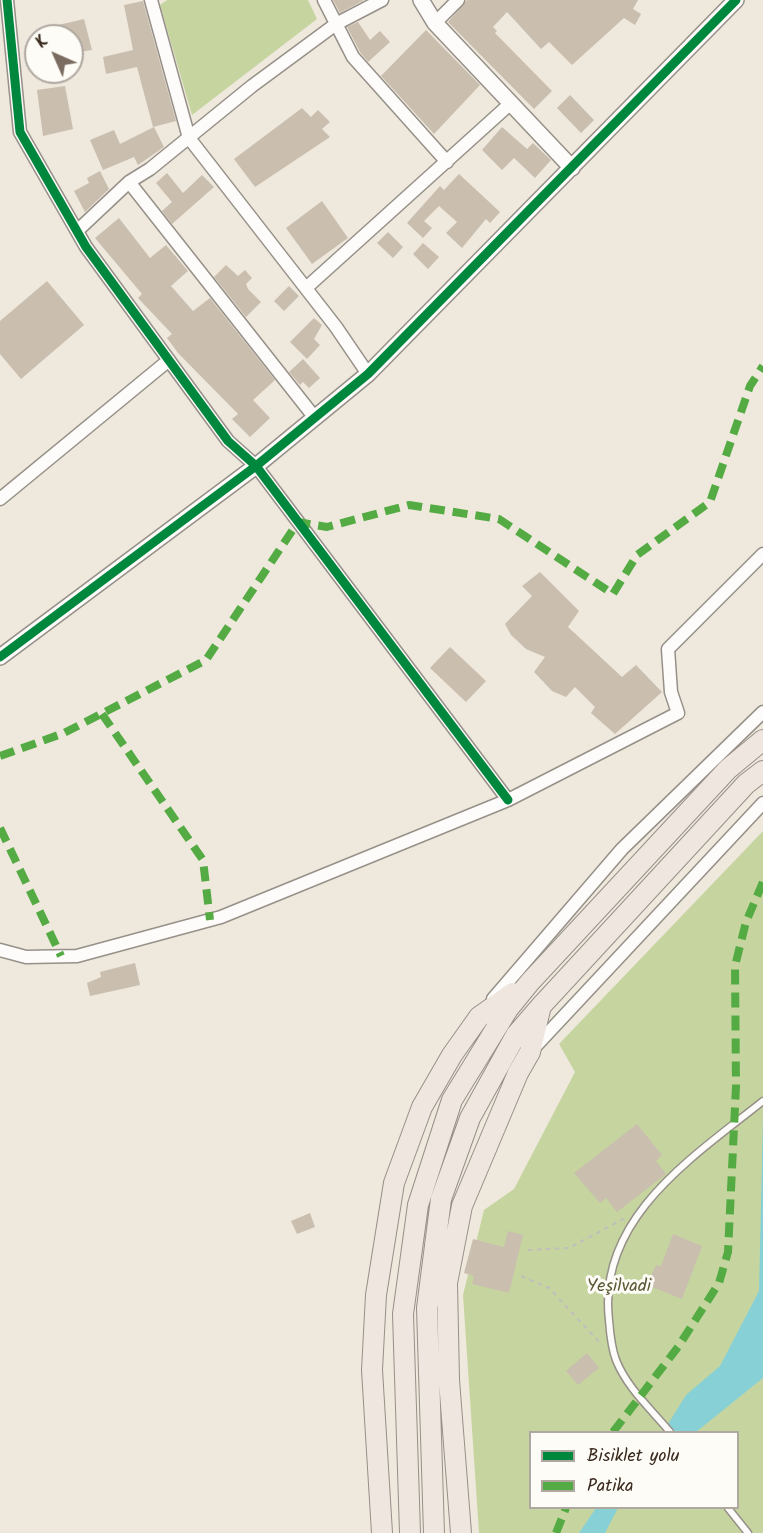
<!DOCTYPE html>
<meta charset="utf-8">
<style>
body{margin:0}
#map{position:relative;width:763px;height:1533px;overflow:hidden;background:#efe8dd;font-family:Kalam,sans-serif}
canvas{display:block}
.legend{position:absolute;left:529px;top:1431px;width:210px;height:78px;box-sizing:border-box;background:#fdfcf7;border:2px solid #afa8a0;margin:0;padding:8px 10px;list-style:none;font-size:18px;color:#3b2a1e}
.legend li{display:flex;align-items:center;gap:12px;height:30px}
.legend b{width:30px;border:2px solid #afa8a0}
.north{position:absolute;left:24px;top:24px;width:60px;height:60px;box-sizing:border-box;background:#fdfcf7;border:2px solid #afa8a0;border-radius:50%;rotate:315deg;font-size:16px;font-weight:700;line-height:24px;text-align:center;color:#3b2a1e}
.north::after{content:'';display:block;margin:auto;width:21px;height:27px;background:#7a6c61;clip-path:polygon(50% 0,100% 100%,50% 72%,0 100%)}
</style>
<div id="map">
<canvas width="763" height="1533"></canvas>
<ul class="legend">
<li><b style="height:8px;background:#00873e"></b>Bisiklet yolu</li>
<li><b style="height:8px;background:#55ab43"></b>Patika</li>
</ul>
<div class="north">K</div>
</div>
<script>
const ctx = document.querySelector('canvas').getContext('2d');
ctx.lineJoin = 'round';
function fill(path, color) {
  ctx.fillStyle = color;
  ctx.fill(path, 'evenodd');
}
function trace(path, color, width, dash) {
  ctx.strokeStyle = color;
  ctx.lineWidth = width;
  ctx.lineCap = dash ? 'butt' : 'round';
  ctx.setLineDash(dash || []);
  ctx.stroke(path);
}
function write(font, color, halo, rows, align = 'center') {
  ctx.font = font + ' Kalam,sans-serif';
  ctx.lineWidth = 6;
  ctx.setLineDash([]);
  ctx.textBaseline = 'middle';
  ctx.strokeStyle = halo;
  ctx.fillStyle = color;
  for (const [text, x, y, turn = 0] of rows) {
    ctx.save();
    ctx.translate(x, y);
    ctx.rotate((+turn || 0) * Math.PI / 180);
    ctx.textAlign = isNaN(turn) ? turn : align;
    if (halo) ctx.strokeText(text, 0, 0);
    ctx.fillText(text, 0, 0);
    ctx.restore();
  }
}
const green = new Path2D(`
 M 167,0 L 308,0 L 317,19 L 192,115 L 160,5 Z
 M 763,831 L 763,1533 L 479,1533 L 463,1295 L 484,1210 L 514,1189 L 575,1072 L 559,1044 ZM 530,1432 L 738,1432 L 738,1508 L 530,1508 Z`);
const water = new Path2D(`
 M 763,1115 L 763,1378 L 696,1432 L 663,1432 L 686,1395 L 720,1366 L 759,1291 Z
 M 596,1508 L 618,1508 L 605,1533 L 579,1533 Z`);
const building = new Path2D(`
 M 333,0 L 364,0 L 340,13 Z
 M 467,0 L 638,0 L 633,9 L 641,14 L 635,25 L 624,18 L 572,65 L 549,42 L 541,49 L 507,12 L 493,27 L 497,31 L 495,33 L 552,91 L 534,109 L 448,22 Z
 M 143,1 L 176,121 L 153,127 L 137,67 L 106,74 L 103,57 L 133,50 L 124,5 Z
 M 84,19 L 92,50 L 72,53 L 72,36 L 57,36 L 54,26 Z
 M 358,22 L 370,40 L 380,31 L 390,42 L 368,62 L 360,52 L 347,27 Z
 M 426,30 L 480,85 L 434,134 L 381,76 Z
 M 65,86 L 73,129 L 43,136 L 37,90 Z
 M 570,95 L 594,120 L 581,133 L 557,108 Z
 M 302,108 L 311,117 L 318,110 L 330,122 L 322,129 L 330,137 L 255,187 L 234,159 Z
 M 154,127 L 164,147 L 138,165 L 134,157 L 103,170 L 90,140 L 114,130 L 120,144 Z
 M 502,127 L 527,149 L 533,143 L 551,160 L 535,178 L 514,158 L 502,170 L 482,150 Z
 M 100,171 L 109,189 L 85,212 L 74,191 L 89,183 L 87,178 Z
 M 167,173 L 183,193 L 202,175 L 214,187 L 172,224 L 162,211 L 172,202 L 156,183 Z
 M 459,174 L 500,212 L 490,223 L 486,219 L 462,248 L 446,233 L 457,222 L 439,206 L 424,221 L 432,228 L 423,238 L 407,223 L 440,186 L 444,190 Z
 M 322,201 L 348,238 L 312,264 L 286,228 Z
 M 119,218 L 150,258 L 166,245 L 188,271 L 171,286 L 193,311 L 210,298 L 275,380 L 253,400 L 270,418 L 250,437 L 232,419 L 238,414 L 178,353 L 167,338 L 172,334 L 138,298 L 142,294 L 95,238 Z
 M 388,232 L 403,247 L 393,258 L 377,243 Z
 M 423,243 L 439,257 L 428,269 L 413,254 Z
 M 226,265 L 238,276 L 245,270 L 252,278 L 246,284 L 248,289 L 261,302 L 246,317 L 214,277 Z
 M 47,281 L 84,325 L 21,379 L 0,354 L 0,321 Z
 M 289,286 L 299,296 L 284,311 L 274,301 Z
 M 314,318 L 322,325 L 314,339 L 320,345 L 307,359 L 290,342 Z
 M 303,359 L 320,378 L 309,388 L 303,382 L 300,385 L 289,372 Z
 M 540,572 L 579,611 L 568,627 L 622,677 L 636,665 L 662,692 L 615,734 L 591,713 L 595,707 L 575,687 L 566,697 L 552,691 L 534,672 L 545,657 L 526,649 L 511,635 L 505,624 L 532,596 L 522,586 Z
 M 450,647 L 486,681 L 466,702 L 430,668 Z
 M 135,963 L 140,985 L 90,996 L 87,983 L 101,977 L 100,972 Z
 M 637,1124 L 662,1155 L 656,1161 L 666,1174 L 617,1212 L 606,1198 L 600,1203 L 574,1173 Z
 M 310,1213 L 315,1227 L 297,1234 L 291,1221 Z
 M 508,1231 L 523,1235 L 509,1293 L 472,1284 L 474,1276 L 464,1273 L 473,1239 L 504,1247 Z
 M 673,1234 L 702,1246 L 682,1299 L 647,1285 L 656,1265 L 661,1266 Z
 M 587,1353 L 599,1368 L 578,1385 L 566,1371 Z`);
const path = new Path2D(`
 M 528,1250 L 569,1248 L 625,1218
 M 521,1276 L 549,1288 L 602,1345`);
const service = new Path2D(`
 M 670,1432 C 652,1410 627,1388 616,1360 C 611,1347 610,1333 609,1320 C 597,1218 693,1157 763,1101
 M 728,1508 L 748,1533`);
const minor = new Path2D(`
 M 7,0 L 20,132 L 86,247 L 228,441 L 256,466 L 508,800
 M 151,0 L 189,138 L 336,327 L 368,374
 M 324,0 L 353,57 L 447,162
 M 435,23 L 458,0
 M 129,182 L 315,418
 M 77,231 L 129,182 L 150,169 L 252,86 L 336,24 L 382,0
 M 306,288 L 511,103
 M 0,499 L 169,360
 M 0,950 L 26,957 L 77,956 L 221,917 L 508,800 L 678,713 L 671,692 L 668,649 L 763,554
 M 493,999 L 622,849 L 763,712
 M 533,1049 L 763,803`);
const tertiary = new Path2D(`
 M 421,0 L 435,23 L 572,168
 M 0,657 L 256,466 L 368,374 L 736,0`);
const primary = new Path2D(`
 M 382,1533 L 372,1370 L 376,1295 L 394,1183 L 422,1107 L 452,1055 L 479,1017 L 513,993
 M 410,1533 L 403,1314 L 418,1205 L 452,1100 L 508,1009 L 530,982 L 728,769 L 763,740
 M 434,1533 L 427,1308 L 441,1199 L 470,1118 L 516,1035 L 541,1006 L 746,784 L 763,771
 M 461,1533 L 449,1380 L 447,1283 L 462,1206 L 518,1073 L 530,1052 L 540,1010`);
const quiet = new Path2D(`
 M 102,714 L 203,860 L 210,920
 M 0,756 L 64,733 L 206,660 L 298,522 L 327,527 L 409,505 L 499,519 L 613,594 L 637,555 L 710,502 L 750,386 L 763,366
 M 0,828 L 61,956
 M 613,1432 L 678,1347 L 719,1283 L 728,1252 L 736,1086 L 735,966 L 746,922 L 763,882
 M 556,1533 L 566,1508`);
const cycleway = new Path2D(`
 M 7,0 L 20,132 L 86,247 L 228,441 L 256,466 L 508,800
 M 0,657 L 256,466 L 368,374 L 736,0`);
const parkNames = [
 ["Yeşilvadi",619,1288]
];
fill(green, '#c6d5a0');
fill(water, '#87d0d6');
fill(building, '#cabeaf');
trace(service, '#969088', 9);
trace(minor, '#969088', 15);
trace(tertiary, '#969088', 18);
trace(primary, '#969088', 22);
trace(path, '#c0beba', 2, [4.5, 4.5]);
trace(service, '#fdfcfa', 6);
trace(minor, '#fdfcfa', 12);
trace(tertiary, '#fdfcfa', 15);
trace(primary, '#eee6df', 20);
trace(quiet, '#55ab43', 8, [15, 8]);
trace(cycleway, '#00873e', 9);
write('18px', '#5b5936', '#fdfcf7', parkNames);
</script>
